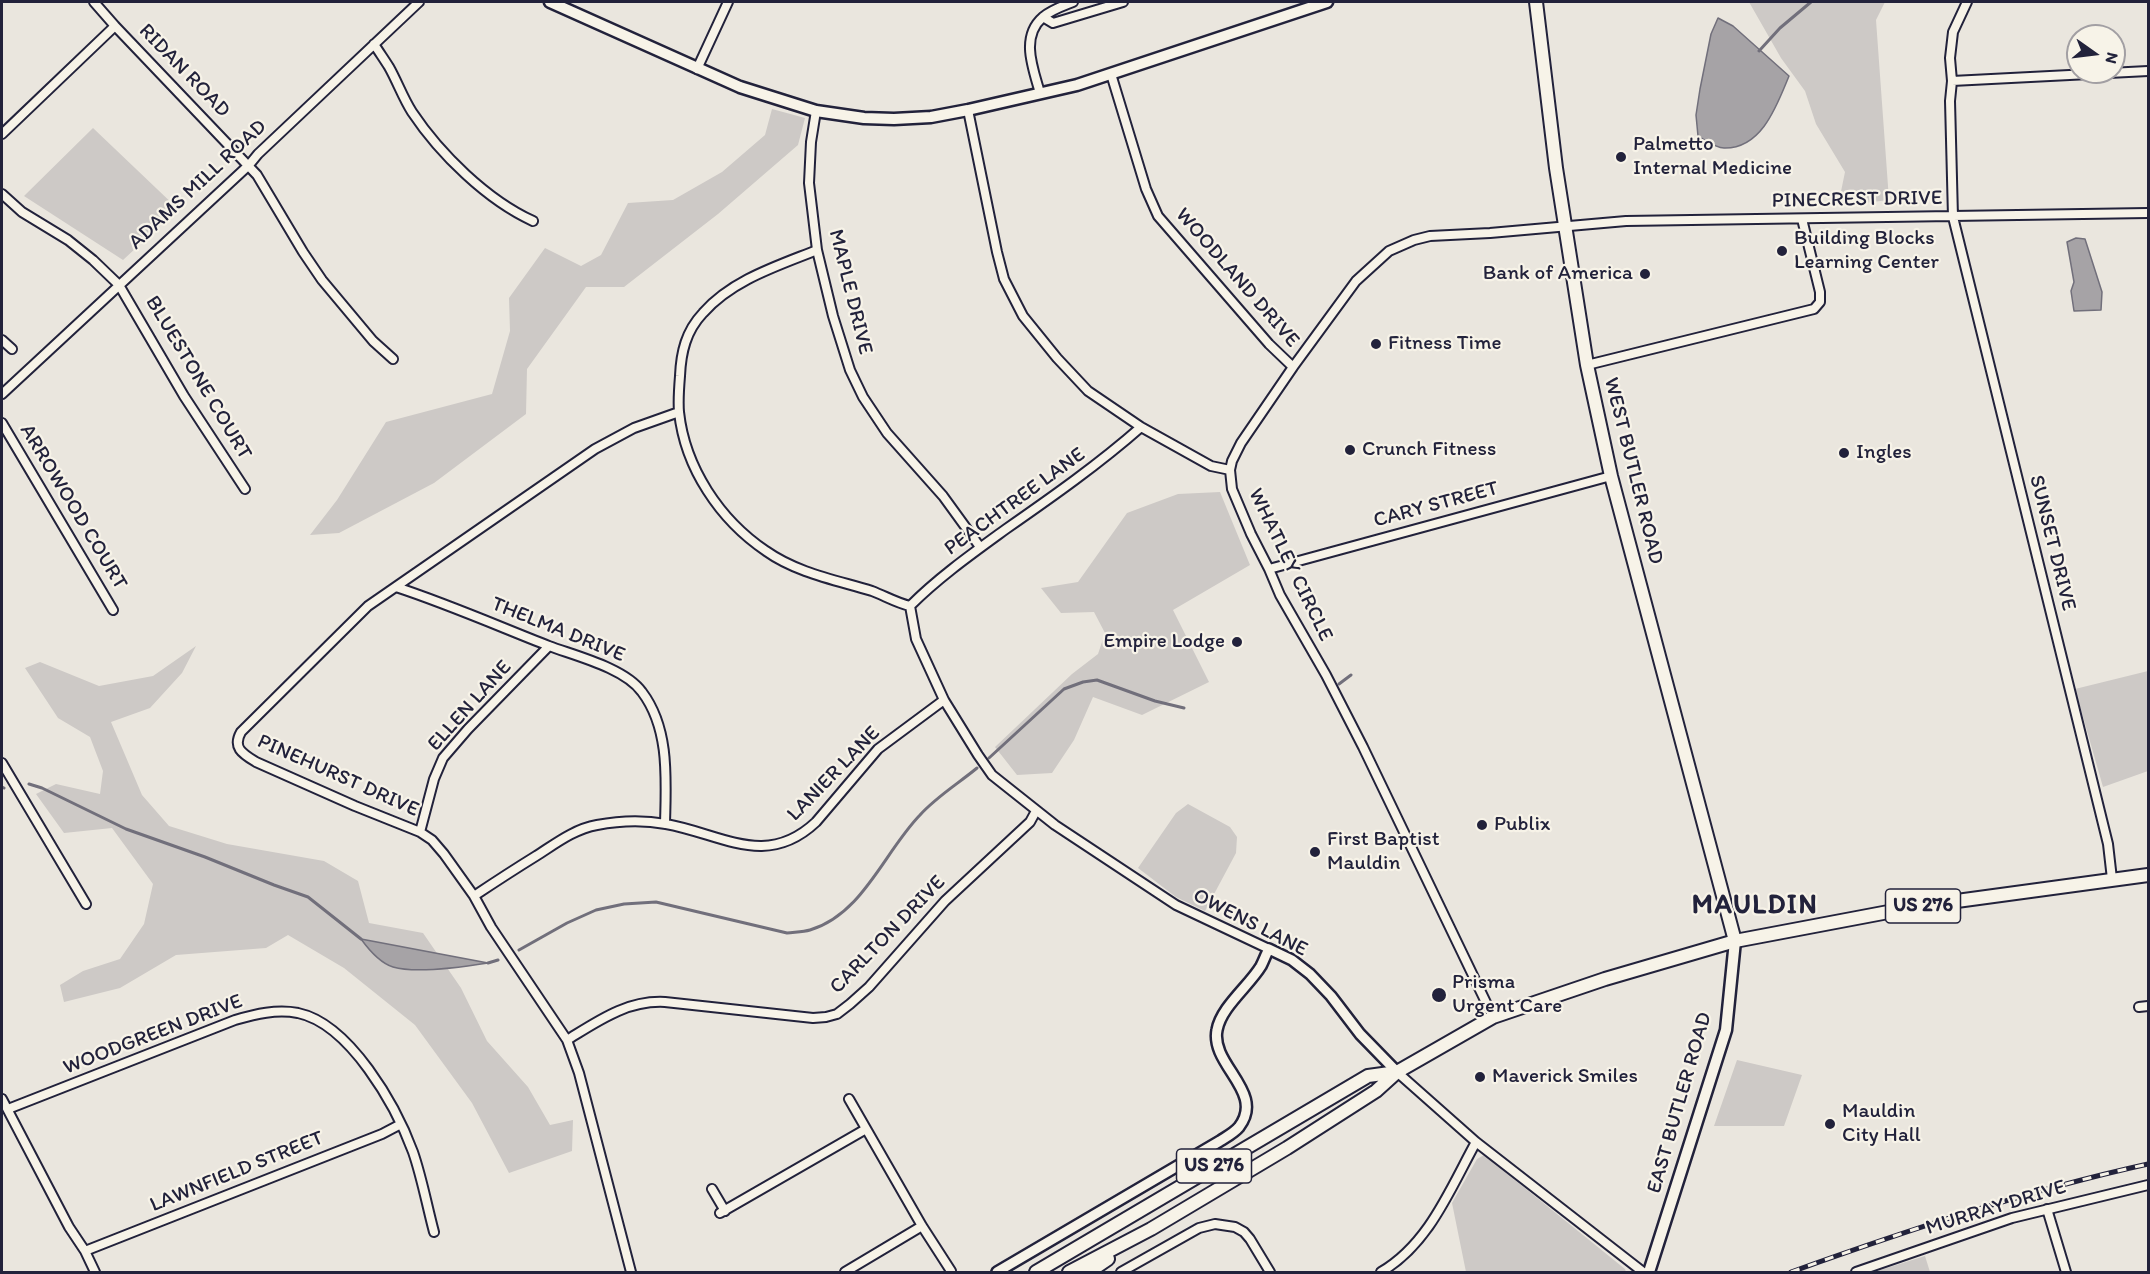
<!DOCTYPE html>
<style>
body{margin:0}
#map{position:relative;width:2150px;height:1274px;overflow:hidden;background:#eae6de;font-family:Itim,sans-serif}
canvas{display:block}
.frame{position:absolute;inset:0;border:3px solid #22223b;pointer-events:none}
.north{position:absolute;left:2066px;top:24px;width:60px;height:60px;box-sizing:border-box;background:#f7f3e8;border:2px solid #a29fa3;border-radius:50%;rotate:104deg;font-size:16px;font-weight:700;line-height:24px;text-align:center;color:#22223b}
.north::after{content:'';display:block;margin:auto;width:21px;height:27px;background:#22223b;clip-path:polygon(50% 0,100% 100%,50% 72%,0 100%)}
</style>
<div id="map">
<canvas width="2150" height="1274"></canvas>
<div class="frame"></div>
<div class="north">N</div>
</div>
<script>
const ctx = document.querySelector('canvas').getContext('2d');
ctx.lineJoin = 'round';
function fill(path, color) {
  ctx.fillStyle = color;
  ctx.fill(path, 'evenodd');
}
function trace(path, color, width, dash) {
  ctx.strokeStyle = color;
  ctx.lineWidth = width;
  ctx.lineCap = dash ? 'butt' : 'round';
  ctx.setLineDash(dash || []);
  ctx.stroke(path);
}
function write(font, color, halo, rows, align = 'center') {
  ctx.font = font + ' Itim,sans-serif';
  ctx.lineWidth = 4.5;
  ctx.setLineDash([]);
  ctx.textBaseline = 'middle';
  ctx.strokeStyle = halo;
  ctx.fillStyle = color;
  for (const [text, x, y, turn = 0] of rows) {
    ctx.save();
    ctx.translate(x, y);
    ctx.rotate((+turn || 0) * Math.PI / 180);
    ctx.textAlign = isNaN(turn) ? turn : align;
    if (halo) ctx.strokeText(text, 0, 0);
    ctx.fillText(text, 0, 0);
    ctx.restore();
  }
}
const green = new Path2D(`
 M 1749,2 L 1885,2 L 1876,20 L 1889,200 L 1838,206 L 1845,172 L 1816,124 L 1805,91 L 1781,58 Z
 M 772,109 L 805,118 L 798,145 L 718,214 L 624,287 L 586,287 L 527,369 L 526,414 L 434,483 L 339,533 L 310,535 L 337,500 L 386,422 L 492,394 L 510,331 L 509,298 L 545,248 L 581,266 L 601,255 L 628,203 L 673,200 L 722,172 L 765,135 Z
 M 93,128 L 178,209 L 123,260 L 24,196 Z
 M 1220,492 L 1250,565 L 1173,610 L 1209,682 L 1142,715 L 1093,697 L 1074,740 L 1052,773 L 1017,775 L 995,747 L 1072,674 L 1098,654 L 1105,633 L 1094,612 L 1061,613 L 1041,588 L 1078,582 L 1127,513 L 1178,494 Z
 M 196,646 L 182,673 L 150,708 L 111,722 L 142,795 L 169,826 L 227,844 L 324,861 L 358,881 L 369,923 L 423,933 L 461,988 L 487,1041 L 528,1087 L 550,1125 L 573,1120 L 572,1151 L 509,1173 L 472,1103 L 415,1025 L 344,968 L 288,935 L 266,948 L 176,955 L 120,988 L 64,1002 L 60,985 L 83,971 L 120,959 L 144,924 L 153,884 L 112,828 L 64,833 L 36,794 L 56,784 L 100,794 L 103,771 L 90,737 L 58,718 L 25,668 L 40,662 L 99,686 L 153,676 Z
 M 2148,671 L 2148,771 L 2103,787 L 2075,689 Z
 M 1188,804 L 1230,827 L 1237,837 L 1236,853 L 1205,911 L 1176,897 L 1138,868 L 1176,813 Z
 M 1737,1060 L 1802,1075 L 1784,1126 L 1714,1126 Z
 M 1484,1155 L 1625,1269 L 1626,1272 L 1466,1272 L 1452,1203 L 1477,1159 Z
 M 1925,1256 L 1930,1272 L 1874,1272 Z`);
const water = new Path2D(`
 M 1718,18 L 1733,26 L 1789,76 C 1777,105 1762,149 1724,148 C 1716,148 1705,140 1698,136 L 1696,115 L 1700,89 L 1711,34 Z
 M 2076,238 L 2085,239 L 2102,292 L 2101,310 L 2074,311 L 2071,291 L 2074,282 L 2067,242 Z
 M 361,939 L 488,963 C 463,967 417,974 393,967 C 380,963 369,950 361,939 Z`);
const stream = new Path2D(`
 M 1759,51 L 1780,28 L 1811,2
 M 1339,684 L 1351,675
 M 989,758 L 1064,689 L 1083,682 L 1097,680 L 1155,701 L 1184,708
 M 29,784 L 42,788 L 126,829 L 205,857 L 274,885 L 308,897 L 361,939
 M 2,787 L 4,788
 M 519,950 L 567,923 L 596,910 L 624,904 L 656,902 L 787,933 C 794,932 803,932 810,930 C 863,914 884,852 920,815 C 936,797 959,783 977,768
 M 488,963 L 498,960`);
const minor = new Path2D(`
 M 94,2 L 115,26 L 257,175 L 303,252 L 322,280 L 373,341 L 393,359
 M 1967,2 L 1953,32 L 1950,58 L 1952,81 L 1950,101 L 1953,217 L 2108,844 L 2112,879
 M 1043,17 L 1053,23 L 1123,2
 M 374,44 C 379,52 384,59 389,67 C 397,81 403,98 412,112 C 440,154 487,200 533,221
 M 697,69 L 728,2
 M 1111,74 L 1146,189 L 1158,216 L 1269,344 L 1293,367
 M 1952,81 L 2148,71
 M 1040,93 C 1033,68 1020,37 1043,17 C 1051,10 1063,6 1073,2
 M 968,110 L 997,252 L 1004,279 L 1023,316 L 1057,358 L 1088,391 L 1141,427 L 1211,466 L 1230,470
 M 816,111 L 811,142 L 809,183 L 817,250 L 833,316 L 850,370 L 863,397 L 887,433 L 943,496 L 980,547
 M 2,134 L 115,26
 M 2,194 L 22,212 L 68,240 L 93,260 L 119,285 L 184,396 L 245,489
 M 817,250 C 777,266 732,280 703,313 C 686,331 681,352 680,376 C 679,388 678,400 679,412 C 685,468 720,520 766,551 C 797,573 836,580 872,591 C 885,596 897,603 910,606
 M 2,340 L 12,349
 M 1587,365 L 1814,309 L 1820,302 L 1820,292 L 1802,219
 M 2,394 L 249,165 L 258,154 L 419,2
 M 2,423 L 113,610
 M 1269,569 L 1611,476
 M 396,587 C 448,604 498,626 549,646 C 576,656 625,668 642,692 C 670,729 666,780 665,824
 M 910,606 L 916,639 L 944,700 L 978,755 L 992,775 L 1055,825 L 1176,905 L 1269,949
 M 910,606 C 939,577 973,553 1006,529 C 1052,497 1099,464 1141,427
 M 2,763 L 86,904
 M 420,832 L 434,779 L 443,758 L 468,729 L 549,646
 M 474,896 C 495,882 515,869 536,856 C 555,844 574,829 597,825 C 618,821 644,820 666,824 C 722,834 766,869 816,822 L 878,749 L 944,700
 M 2139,1007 L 2148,1006
 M 1493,1017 L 1363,747 L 1326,675 L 1280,595 L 1269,569 L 1251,534 L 1232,489 L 1230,470 L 1232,461 L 1241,443 L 1293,367 L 1356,281 L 1389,251 L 1414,240 L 1430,236 L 1490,233 L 1626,221 L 2148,213
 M 567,1040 C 598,1021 627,1000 665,1002 L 813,1018 L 826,1017 L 837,1014 L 850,1004 L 869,987 L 945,901 L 1030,822 L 1036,811
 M 1397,1072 L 1476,1142 L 1643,1272
 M 2,1099 L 69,1227 L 85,1251 L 95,1272
 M 849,1099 L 922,1226 L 951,1271
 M 8,1109 L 235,1020 C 256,1014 276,1009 298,1013 C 350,1024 396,1106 413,1152 C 422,1178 427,1206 434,1232
 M 712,1189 L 725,1211
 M 2047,1209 L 2066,1272
 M 720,1213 L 866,1129
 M 85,1251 L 382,1134 L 401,1124
 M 631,1272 L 579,1073 L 567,1040 L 491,927 L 474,896 L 444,854 L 432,840 L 420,832 L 355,806 L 256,762 C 243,754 232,748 241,732 L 368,606 L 595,449 L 634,428 L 679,412
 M 845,1272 L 922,1226
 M 1121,1272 L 1199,1228 L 1215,1224 L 1235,1227 L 1244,1232 L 1250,1239 L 1270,1272
 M 1381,1272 C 1429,1244 1450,1189 1476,1142
 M 1856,1272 L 2012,1218 L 2148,1185`);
const tertiary = new Path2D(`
 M 997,1272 L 1220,1141 C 1226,1137 1234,1133 1239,1127 C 1266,1092 1210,1065 1217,1030 C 1221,1007 1249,986 1261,966 C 1264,960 1266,954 1269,949 L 1292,960 L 1310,974 L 1331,996 L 1360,1034 L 1397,1072`);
const secondary = new Path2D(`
 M 550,2 L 740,87 L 816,111 L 864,118 L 894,119 L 931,117 L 968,110 L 1077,85 L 1327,2
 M 1649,1272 L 1726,1030 L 1735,941`);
const primary = new Path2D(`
 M 1536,2 L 1556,168 L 1587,365 L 1611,476 L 1735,941
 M 1036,1272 L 1368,1076 L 1397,1072
 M 1069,1272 L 1151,1229 L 1287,1148 L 1376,1091 L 1397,1072 L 1493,1017 L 1605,979 L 1735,941 L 1920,906 L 2148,875
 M 1089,1272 L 1108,1259`);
const rail = new Path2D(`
 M 1791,1272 C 1908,1230 2026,1191 2148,1164`);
const markers = [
 [1621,157,6,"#22223b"],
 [1782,251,6,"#22223b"],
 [1645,274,6,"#22223b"],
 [1376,344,6,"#22223b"],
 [1350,450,6,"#22223b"],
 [1844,453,6,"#22223b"],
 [1237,642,6,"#22223b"],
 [1482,825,6,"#22223b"],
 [1315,852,6,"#22223b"],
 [1439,995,8,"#22223b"],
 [1480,1077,6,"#22223b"],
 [1830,1124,6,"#22223b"]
];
const shields = [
 [1923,906,75],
 [1214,1166,75]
];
const shieldNames = [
 ["US 276",1923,906],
 ["US 276",1214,1166]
];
const streetNames = [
 ["RIDAN ROAD",184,71,46],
 ["ADAMS MILL ROAD",198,185,-43],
 ["PINECREST DRIVE",1857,200,-1],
 ["WOODLAND DRIVE",1237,278,49],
 ["MAPLE DRIVE",850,292,76],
 ["BLUESTONE COURT",198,378,59],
 ["WEST BUTLER ROAD",1633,471,76],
 ["PEACHTREE LANE",1015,502,-36],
 ["CARY STREET",1436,505,-15],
 ["ARROWOOD COURT",73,507,59],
 ["SUNSET DRIVE",2052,543,76],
 ["WHATLEY CIRCLE",1290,565,64],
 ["THELMA DRIVE",558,630,22],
 ["ELLEN LANE",470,706,-48],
 ["LANIER LANE",834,774,-46],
 ["PINEHURST DRIVE",338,776,24],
 ["OWENS LANE",1250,923,27],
 ["CARLTON DRIVE",888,935,-46],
 ["WOODGREEN DRIVE",153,1035,-21],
 ["EAST BUTLER ROAD",1680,1103,-74],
 ["LAWNFIELD STREET",237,1172,-22],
 ["MURRAY DRIVE",1996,1208,-17]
];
const poiNames = [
 ["Palmetto",1633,145],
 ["Internal Medicine",1633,169],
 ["Building Blocks",1794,239],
 ["Learning Center",1794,263],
 ["Bank of America",1633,274,"right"],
 ["Fitness Time",1388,344],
 ["Crunch Fitness",1362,450],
 ["Ingles",1856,453],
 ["Empire Lodge",1225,642,"right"],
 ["Publix",1494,825],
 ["First Baptist",1327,840],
 ["Mauldin",1327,864],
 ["Prisma",1452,983],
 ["Urgent Care",1452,1007],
 ["Maverick Smiles",1492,1077],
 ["Mauldin",1842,1112],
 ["City Hall",1842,1136]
];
const districtNames = [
 ["MAULDIN",1755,906]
];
fill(green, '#cdc9c6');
fill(water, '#a6a3a6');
trace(water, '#716f7b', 1.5);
trace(stream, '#716f7b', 3);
trace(minor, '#22223b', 12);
trace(tertiary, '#22223b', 14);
trace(secondary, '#22223b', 15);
trace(primary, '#22223b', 16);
trace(minor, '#f7f3e8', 8);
trace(tertiary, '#f7f3e8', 9);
trace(secondary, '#f7f3e8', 10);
trace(primary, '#f7f3e8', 12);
trace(rail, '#22223b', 5);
trace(rail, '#f7f3e8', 3, [9]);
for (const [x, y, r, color] of markers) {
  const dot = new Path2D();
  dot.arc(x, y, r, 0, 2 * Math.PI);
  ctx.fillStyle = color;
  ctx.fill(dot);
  trace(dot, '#f7f3e8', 2);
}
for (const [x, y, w] of shields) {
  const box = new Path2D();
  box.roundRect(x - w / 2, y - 17, w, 34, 4.5);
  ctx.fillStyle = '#f7f3e8';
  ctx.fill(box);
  trace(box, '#22223b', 1.5);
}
write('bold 20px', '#22223b', null, shieldNames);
write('21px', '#22223b', '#f7f3e8', streetNames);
write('21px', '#22223b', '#f7f3e8', poiNames, 'left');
ctx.letterSpacing = '1.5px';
write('bold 27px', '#22223b', '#f7f3e8', districtNames);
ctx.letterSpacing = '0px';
</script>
